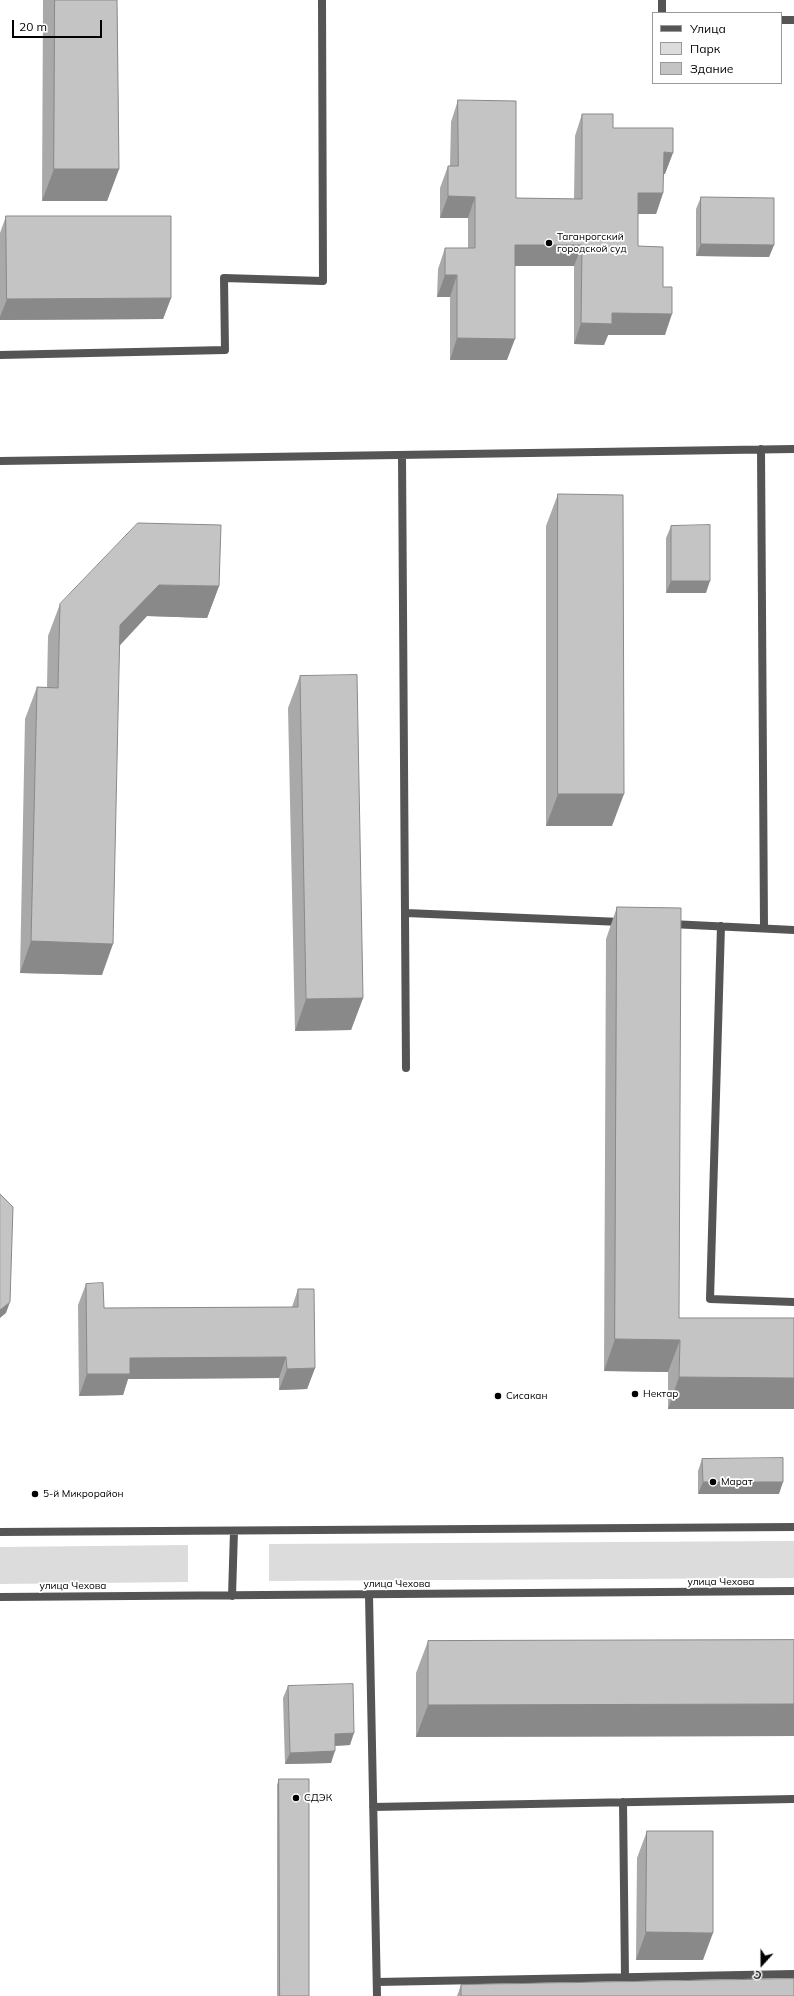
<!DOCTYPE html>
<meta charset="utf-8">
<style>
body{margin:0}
#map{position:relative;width:794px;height:1996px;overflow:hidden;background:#fff;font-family:Mulish,sans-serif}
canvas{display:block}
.legend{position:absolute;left:652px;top:12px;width:130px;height:72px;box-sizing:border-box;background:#fff;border:1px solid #999;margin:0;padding:5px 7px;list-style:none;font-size:12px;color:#000}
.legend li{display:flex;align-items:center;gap:8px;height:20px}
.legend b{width:20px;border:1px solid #999}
.north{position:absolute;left:742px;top:1944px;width:40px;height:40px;-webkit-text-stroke:3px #fff;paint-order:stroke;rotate:201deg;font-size:11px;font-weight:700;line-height:16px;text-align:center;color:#000}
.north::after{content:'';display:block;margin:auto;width:14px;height:18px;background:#000;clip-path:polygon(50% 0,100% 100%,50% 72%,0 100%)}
.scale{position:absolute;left:12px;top:20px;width:90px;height:18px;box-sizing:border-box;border:2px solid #000;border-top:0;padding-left:5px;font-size:12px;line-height:14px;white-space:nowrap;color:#000;-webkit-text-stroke:3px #fff;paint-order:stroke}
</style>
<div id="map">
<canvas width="794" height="1996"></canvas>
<ul class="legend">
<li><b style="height:5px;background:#555"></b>Улица</li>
<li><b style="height:11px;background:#dcdcdc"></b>Парк</li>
<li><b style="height:11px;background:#c4c4c4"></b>Здание</li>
</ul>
<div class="north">С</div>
<div class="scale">20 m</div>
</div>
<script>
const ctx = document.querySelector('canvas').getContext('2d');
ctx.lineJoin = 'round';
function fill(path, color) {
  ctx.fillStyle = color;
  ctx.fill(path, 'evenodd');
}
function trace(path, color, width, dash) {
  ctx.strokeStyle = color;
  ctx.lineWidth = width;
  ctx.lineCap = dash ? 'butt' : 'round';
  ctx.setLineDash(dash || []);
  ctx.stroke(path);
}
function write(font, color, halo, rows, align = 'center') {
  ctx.font = font + ' Mulish,sans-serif';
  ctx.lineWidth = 3.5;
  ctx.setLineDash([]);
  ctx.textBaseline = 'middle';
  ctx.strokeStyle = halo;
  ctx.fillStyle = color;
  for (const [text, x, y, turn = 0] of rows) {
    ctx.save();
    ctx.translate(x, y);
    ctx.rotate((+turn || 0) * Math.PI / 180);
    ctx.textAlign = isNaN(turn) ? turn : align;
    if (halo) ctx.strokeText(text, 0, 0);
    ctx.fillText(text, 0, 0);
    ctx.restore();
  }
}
const green = new Path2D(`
 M 794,1541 L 794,1578 L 269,1581 L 269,1544 Z
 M 188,1545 L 188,1582 L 0,1584 L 0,1547 Z`);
const service = new Path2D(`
 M 662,13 L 662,0
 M 781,20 L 794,20
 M 0,355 L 225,350 L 224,278 L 323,281 L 322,0
 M 761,449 L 764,928
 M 402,455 L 406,1068
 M 0,461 L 794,449
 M 406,913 L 621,922
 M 671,924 L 794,930
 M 721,926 L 710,1299 L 794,1302
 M 369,1595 L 377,1996
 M 623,1802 L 625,1977
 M 373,1807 L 794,1799
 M 377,1982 L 794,1974`);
const tertiary = new Path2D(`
 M 0,1532 L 794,1527
 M 232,1596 L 234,1531
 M 0,1597 L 794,1591`);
const wall = new Path2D(`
 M 43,0 L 117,0 L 119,169 L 107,201 L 42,201 Z
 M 458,100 L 516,198 L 574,199 L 575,136 L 582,114 L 613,128 L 665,174 L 663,174 L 663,193 L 656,214 L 638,214 L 638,246 L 663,287 L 665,335 L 608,335 L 604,345 L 574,344 L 574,266 L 515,266 L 507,360 L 450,360 L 450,297 L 437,297 L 438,269 L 445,248 L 468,248 L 468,218 L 440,218 L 440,188 L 448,166 L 450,166 L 451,122 Z
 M 701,197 L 774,245 L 769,257 L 696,256 L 696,209 Z
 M 6,216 L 171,298 L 163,319 L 0,320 L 0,233 Z
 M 558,494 L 612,826 L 546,826 L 546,526 Z
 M 671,526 L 706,593 L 666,593 L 666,538 Z
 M 219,586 L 207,618 L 147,616 L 120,645 L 102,975 L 20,973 L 25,719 L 37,687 L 47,687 L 48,636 L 60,604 Z
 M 300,676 L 363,998 L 351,1030 L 295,1031 L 288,708 Z
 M 617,907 L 679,1318 L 794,1318 L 794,1409 L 668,1409 L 668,1372 L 604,1371 L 606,939 Z
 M 86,1284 L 104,1308 L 292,1307 L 298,1289 L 315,1368 L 307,1389 L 279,1390 L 279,1378 L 128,1379 L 123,1395 L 79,1396 L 78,1305 Z
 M 702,1459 L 779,1494 L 698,1494 L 698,1471 Z
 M 794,1640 L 794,1736 L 416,1737 L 416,1673 L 428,1641 Z
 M 288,1686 L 350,1745 L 335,1746 L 331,1763 L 285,1764 L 283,1698 Z
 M 279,1779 L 309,1996 L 277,1996 L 277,1785 Z
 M 647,1831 L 703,1960 L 636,1960 L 637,1858 Z
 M 461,1985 L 794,1996 L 457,1996 Z`);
const shadedWall = new Path2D(`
 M 664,152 L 673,153 L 665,174 L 656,174 Z
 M 54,169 L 119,169 L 107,201 L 42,201 Z
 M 638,193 L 663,193 L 656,214 L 631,214 Z
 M 448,196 L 475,197 L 468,218 L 440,218 Z
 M 701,244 L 774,245 L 769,257 L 696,256 Z
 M 515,245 L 582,245 L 574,266 L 508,266 Z
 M 445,275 L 457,275 L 450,297 L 437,297 Z
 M 171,298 L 163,319 L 0,320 L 0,317 L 7,299 Z
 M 612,313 L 672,314 L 665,335 L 608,335 L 604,345 L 574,344 L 581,323 Z
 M 457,338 L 515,339 L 507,360 L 450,360 Z
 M 671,581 L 710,581 L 706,593 L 666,593 Z
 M 159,585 L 219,586 L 207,618 L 147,616 L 109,657 L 120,625 Z
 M 558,794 L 624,794 L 612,826 L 546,826 Z
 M 31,941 L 113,944 L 102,975 L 20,973 Z
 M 363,998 L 351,1030 L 295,1031 L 306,999 Z
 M 10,1302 L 6,1313 L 0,1318 L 0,1310 Z
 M 615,1339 L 680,1340 L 668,1372 L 604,1371 Z
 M 286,1357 L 279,1378 L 128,1379 L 123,1395 L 79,1396 L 87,1374 L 130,1358 Z
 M 315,1368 L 307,1389 L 279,1390 L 287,1369 Z
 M 679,1377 L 794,1378 L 794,1409 L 668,1409 Z
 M 703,1482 L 783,1482 L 779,1494 L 698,1494 Z
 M 794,1704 L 794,1736 L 416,1737 L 428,1705 Z
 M 354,1733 L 350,1745 L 331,1746 L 335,1734 Z
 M 335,1751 L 331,1763 L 285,1764 L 290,1753 Z
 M 646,1932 L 713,1933 L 703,1960 L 636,1960 Z`);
const building = new Path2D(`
 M 55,0 L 117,0 L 119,169 L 54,169 Z
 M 458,100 L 516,101 L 516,198 L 582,199 L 582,114 L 613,114 L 613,128 L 673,128 L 673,153 L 664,152 L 663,193 L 638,193 L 638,246 L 663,247 L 663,287 L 672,287 L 672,314 L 612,313 L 612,324 L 581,323 L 582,245 L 515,245 L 515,339 L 457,338 L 457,275 L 445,275 L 445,248 L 475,248 L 475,197 L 448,196 L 448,166 L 458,166 Z
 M 701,197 L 774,198 L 774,245 L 701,244 Z
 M 6,216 L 171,216 L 171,298 L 7,299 Z
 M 558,494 L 623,495 L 624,794 L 558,794 Z
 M 138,523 L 221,525 L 219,586 L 159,585 L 120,625 L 113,944 L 31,941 L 37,687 L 58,688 L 60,604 Z
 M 710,525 L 710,581 L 671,581 L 671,526 Z
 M 357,675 L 363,998 L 306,999 L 300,676 Z
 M 617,907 L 681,908 L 679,1318 L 794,1318 L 794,1378 L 679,1377 L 680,1340 L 615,1339 Z
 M 0,1194 L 13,1207 L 10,1302 L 0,1310 Z
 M 103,1283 L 104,1308 L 298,1307 L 298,1289 L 314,1289 L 315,1368 L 287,1369 L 286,1357 L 130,1358 L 130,1374 L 87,1374 L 86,1284 Z
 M 783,1458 L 783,1482 L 703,1482 L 702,1459 Z
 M 794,1640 L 794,1704 L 428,1705 L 428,1641 Z
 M 353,1684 L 354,1733 L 335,1734 L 335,1751 L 290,1753 L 288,1686 Z
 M 279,1779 L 309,1779 L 309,1996 L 280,1996 Z
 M 647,1831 L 713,1831 L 713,1933 L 646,1932 Z
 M 794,1979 L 794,1996 L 461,1996 L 461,1985 Z`);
const markers = [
 [549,243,4,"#000"],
 [635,1394,4,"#000"],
 [498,1396,4,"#000"],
 [713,1482,4,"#000"],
 [35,1494,4,"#000"],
 [296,1798,4,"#000"]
];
const poiNames = [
 ["Таганрогский",557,237],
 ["городской суд",557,249],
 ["Нектар",643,1394],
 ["Сисакан",506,1396],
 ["Марат",721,1482],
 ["5-й Микрорайон",43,1494],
 ["СДЭК",304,1798]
];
const streetNames = [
 ["улица Чехова",721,1582],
 ["улица Чехова",397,1584],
 ["улица Чехова",73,1586]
];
fill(green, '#dcdcdc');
trace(service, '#555', 8);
trace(tertiary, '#555', 8);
fill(wall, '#a9a9a9');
fill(shadedWall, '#898989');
fill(building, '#c4c4c4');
trace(building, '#898989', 1);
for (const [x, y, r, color] of markers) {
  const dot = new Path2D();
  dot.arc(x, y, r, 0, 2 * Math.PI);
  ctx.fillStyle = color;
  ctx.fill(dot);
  trace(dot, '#fff', 1.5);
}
write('10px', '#000', '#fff', poiNames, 'left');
write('10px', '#000', '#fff', streetNames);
</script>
